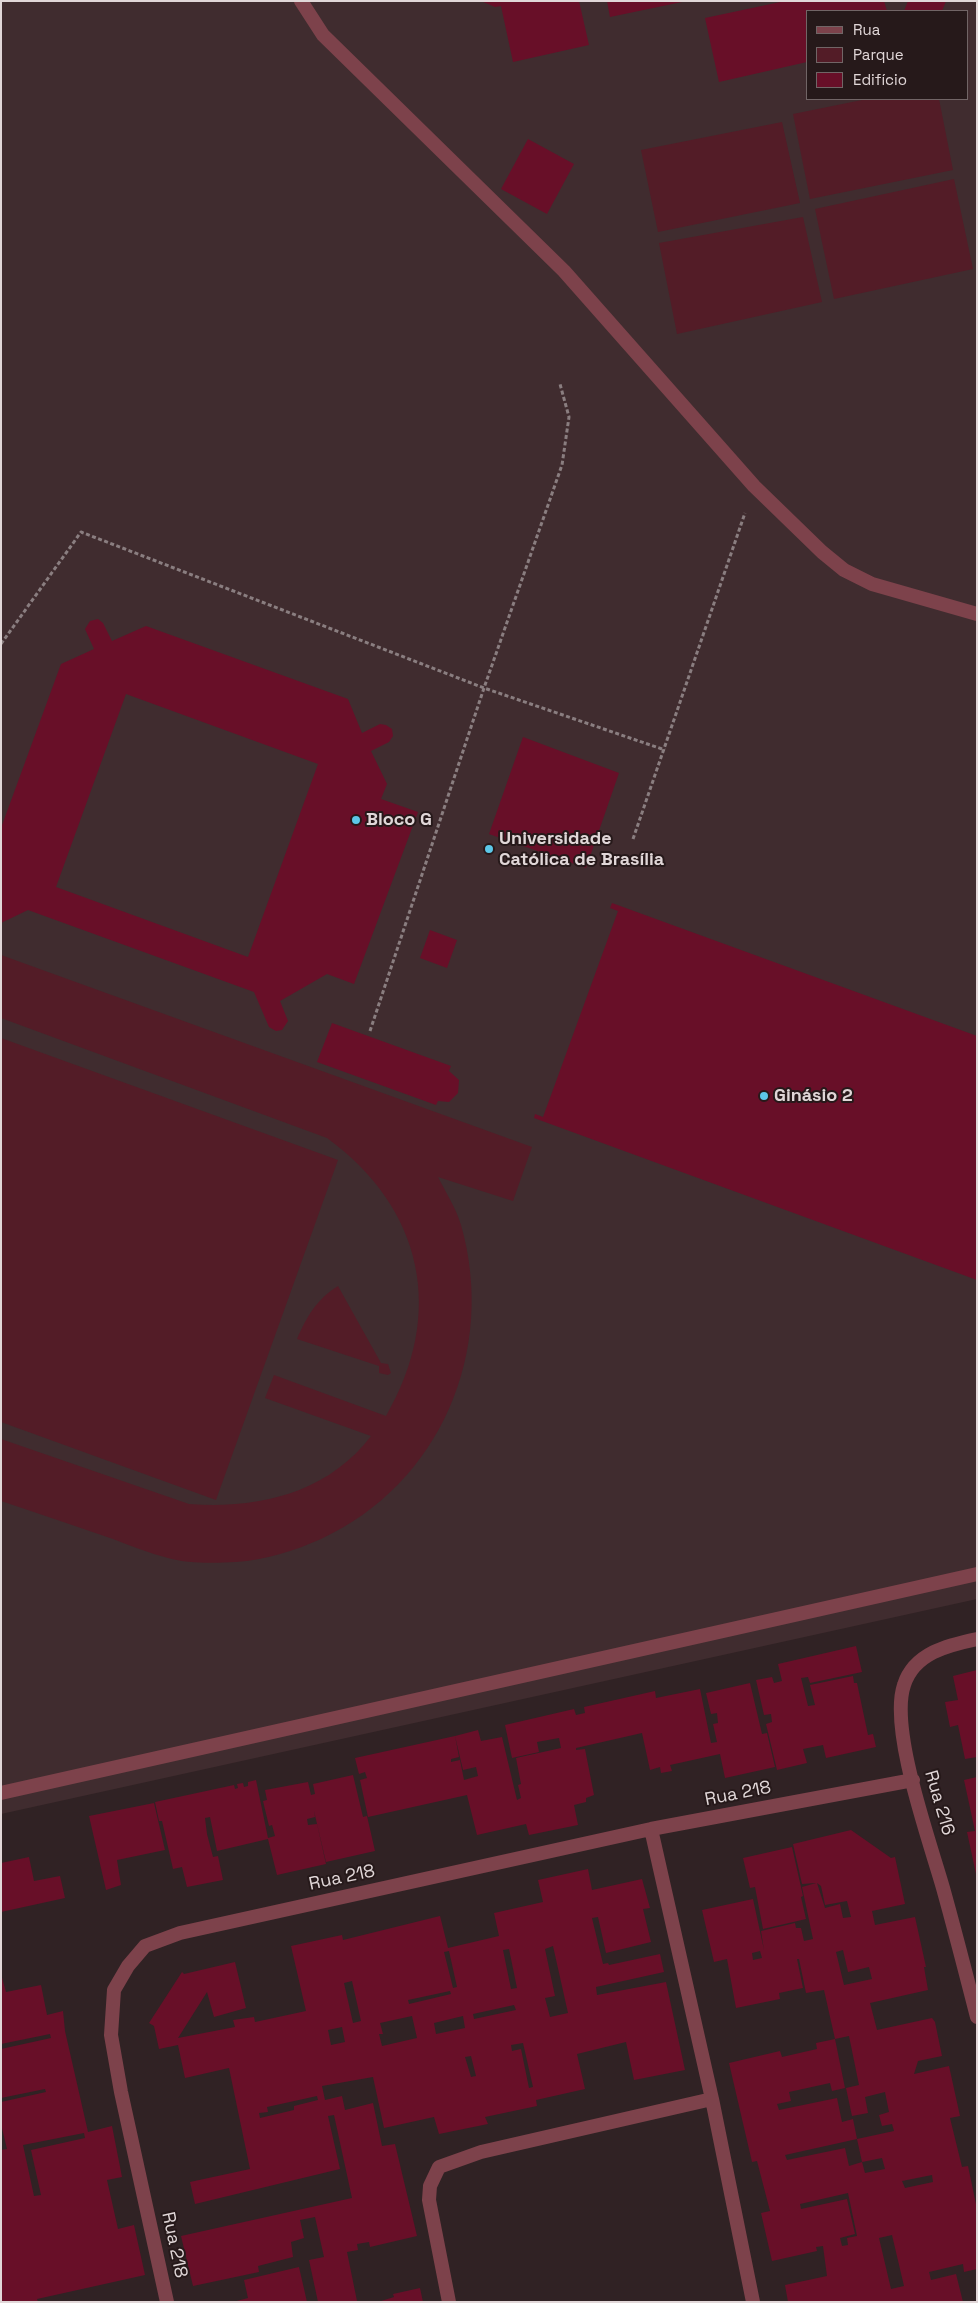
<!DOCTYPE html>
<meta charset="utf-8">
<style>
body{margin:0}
#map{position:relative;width:978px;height:2303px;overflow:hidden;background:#302224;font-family:"Space Grotesk",sans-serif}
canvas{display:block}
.frame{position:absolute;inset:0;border:2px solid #e1d7d8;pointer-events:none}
.legend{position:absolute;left:806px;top:10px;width:162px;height:90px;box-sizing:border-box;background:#26191a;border:1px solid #716566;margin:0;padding:6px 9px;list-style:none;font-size:15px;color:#e1d7d8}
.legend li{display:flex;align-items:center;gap:10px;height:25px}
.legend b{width:25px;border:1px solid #716566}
</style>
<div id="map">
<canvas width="978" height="2303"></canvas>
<div class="frame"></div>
<ul class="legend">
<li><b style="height:6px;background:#7d424b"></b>Rua</li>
<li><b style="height:14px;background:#531c27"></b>Parque</li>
<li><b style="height:14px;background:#680f28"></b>Edifício</li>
</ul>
</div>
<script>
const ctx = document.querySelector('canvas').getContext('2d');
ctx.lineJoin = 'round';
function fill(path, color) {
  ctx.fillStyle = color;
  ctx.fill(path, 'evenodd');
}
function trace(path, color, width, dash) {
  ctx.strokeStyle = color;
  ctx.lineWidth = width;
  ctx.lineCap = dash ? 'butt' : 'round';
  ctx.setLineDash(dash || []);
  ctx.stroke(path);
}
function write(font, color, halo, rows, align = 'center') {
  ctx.font = font + ' "Space Grotesk",sans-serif';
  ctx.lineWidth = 4;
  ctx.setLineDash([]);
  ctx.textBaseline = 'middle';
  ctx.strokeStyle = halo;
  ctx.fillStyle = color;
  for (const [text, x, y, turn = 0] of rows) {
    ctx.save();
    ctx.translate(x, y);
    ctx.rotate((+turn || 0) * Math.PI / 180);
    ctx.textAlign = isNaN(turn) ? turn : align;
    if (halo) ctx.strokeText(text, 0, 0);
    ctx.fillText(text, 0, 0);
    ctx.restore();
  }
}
const built = new Path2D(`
 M 1,1 L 977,1 L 977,1599 L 1,1814 ZM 807,11 L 967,11 L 967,99 L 807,99 Z`);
const green = new Path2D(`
 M 867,99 L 939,99 L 953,170 L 810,199 L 793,114 Z
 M 782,122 L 800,203 L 658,232 L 641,150 Z
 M 954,179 L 973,269 L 834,299 L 815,209 Z
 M 803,217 L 822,302 L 677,334 L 659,243 Z
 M 1,955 L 532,1147 L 513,1201 L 438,1177 C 446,1193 456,1208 461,1225 C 497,1351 440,1484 321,1539 C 294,1551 265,1560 236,1562 C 215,1563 189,1564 168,1558 C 149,1553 131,1546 113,1539 C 76,1526 39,1514 1,1501 L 1,1439 L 189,1504 C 257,1509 327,1494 371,1436 L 265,1398 L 274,1375 L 386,1416 C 446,1313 423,1208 327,1138 L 1,1018 Z
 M 1,1038 L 338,1160 L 216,1500 L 1,1422 Z
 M 338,1286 L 381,1363 L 388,1364 L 391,1373 L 388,1375 L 379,1373 L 379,1366 L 297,1339 C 307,1316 317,1299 338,1286 Z`);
const building = new Path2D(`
 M 481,1 L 579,1 L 589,45 L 513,62 L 501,6 L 495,7 Z
 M 607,1 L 682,1 L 682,2 L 610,17 Z
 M 785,1 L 884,1 L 887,11 L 807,11 L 807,62 L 719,82 L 705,18 Z
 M 908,1 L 946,1 L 942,11 L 904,11 Z
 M 528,139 L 574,164 L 547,214 L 501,189 Z
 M 98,619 L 103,623 L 112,641 L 146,626 L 348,699 L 362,733 L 380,724 L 386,725 L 392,729 L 393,736 L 389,742 L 371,751 L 387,784 L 381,799 L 418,812 L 354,984 L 327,974 L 280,1001 L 288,1021 L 282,1030 L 276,1031 L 269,1027 L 254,992 L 28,910 L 1,923 L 1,828 L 61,664 L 94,649 L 85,629 L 90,621 ZM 126,694 L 318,764 L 248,957 L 56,887 Z
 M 523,737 L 619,773 L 586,868 L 489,834 Z
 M 612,903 L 977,1036 L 977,1280 L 534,1118 L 535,1114 L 543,1117 L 554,1087 L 618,911 L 610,908 Z
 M 430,930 L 457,940 L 447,968 L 420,958 Z
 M 332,1023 L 451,1066 L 449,1071 L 459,1080 L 458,1093 L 449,1102 L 438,1101 L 436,1105 L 317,1062 Z
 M 856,1646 L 862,1672 L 810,1683 L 808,1677 L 801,1678 L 808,1706 L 815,1705 L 810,1685 L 853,1676 L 854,1683 L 857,1683 L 868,1735 L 873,1734 L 876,1747 L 826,1758 L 823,1745 L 803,1749 L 807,1763 L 777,1770 L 766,1724 L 772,1722 L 771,1714 L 764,1715 L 756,1680 L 772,1677 L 774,1683 L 782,1681 L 778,1664 Z
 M 977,1670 L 977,1757 L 965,1759 L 958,1725 L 950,1727 L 945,1702 L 958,1700 L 953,1676 Z
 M 750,1683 L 762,1734 L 767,1733 L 775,1767 L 725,1778 L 720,1754 L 670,1765 L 672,1771 L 661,1773 L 660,1767 L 650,1770 L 642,1733 L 576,1748 L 576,1750 L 585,1749 L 594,1795 L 586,1798 L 586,1802 L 574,1805 L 578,1825 L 529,1835 L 526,1824 L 477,1835 L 467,1795 L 368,1817 L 360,1780 L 367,1778 L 365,1772 L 359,1774 L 355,1758 L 455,1736 L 459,1757 L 451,1759 L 451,1762 L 460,1760 L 464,1780 L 478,1776 L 476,1767 L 463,1770 L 455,1736 L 478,1730 L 481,1741 L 502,1737 L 517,1800 L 521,1798 L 518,1785 L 521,1784 L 516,1758 L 561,1748 L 559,1738 L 537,1742 L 539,1752 L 512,1758 L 505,1725 L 574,1709 L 576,1715 L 585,1713 L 584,1707 L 655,1691 L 656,1698 L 700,1689 L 711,1743 L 717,1742 L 713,1724 L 718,1723 L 717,1713 L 711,1714 L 706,1693 Z
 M 353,1775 L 363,1817 L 367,1816 L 375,1851 L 326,1862 L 314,1811 L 315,1817 L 307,1819 L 308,1825 L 317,1824 L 326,1864 L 277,1875 L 268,1839 L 217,1851 L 210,1817 L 205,1818 L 207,1834 L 213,1857 L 218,1856 L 223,1880 L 187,1887 L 182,1867 L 173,1869 L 162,1821 L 159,1821 L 155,1802 L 234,1785 L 235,1789 L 238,1788 L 237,1784 L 243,1783 L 244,1787 L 248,1786 L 248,1782 L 256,1780 L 268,1838 L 275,1836 L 272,1825 L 269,1826 L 263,1801 L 267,1800 L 265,1790 L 308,1782 L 311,1795 L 315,1794 L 313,1784 Z
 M 977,1777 L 977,1874 L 976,1874 L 967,1832 L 975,1831 L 964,1780 Z
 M 154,1803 L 165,1850 L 117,1860 L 121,1885 L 106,1890 L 89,1816 Z
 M 851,1830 L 891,1858 L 895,1857 L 905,1904 L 872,1911 L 875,1925 L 915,1917 L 926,1967 L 924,1967 L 928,1990 L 870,2003 L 877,2030 L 932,2018 L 935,2022 L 942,2056 L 918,2061 L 914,2074 L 949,2066 L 960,2116 L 950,2118 L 962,2167 L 968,2166 L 977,2209 L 977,2269 L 964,2272 L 963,2264 L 929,2272 L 931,2280 L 956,2274 L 963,2302 L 788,2302 L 785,2285 L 827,2276 L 823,2246 L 816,2247 L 817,2251 L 772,2261 L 761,2213 L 770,2211 L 757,2161 L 752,2162 L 729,2063 L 780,2051 L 782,2057 L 817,2049 L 816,2043 L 835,2039 L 845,2088 L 832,2091 L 830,2083 L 789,2092 L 791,2101 L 777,2104 L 779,2110 L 837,2098 L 842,2122 L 853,2119 L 857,2139 L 894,2131 L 892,2124 L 882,2126 L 879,2115 L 889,2112 L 885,2092 L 865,2097 L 868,2113 L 852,2116 L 846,2088 L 859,2085 L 849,2036 L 835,2039 L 824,1990 L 806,1993 L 799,1959 L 797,1959 L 803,1988 L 779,1993 L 780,1999 L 736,2008 L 727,1959 L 714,1962 L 702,1910 L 753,1899 L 764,1950 L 761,1931 L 795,1923 L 796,1928 L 801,1928 L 804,1941 L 813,1939 L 802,1887 L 816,1883 L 802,1884 L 793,1844 ZM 817,1883 L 821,1886 L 825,1905 L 847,1901 L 851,1917 L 843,1918 L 840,1904 L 825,1908 ZM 843,1950 L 848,1972 L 869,1967 L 872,1979 L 844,1985 L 836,1952 ZM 760,1951 L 762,1958 L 753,1960 L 752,1953 ZM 857,2139 L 862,2162 L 882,2158 L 885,2169 L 865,2173 L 862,2162 L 849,2166 L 845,2148 L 787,2160 L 785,2155 ZM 932,2175 L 933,2182 L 905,2188 L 902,2181 ZM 848,2193 L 857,2236 L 847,2238 L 848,2245 L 842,2246 L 840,2238 L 855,2234 L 847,2199 L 801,2209 L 800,2204 ZM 892,2235 L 904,2286 L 891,2289 L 879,2238 Z
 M 792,1847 L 803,1896 L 801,1897 L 806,1919 L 763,1929 L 755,1887 L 750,1888 L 743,1858 Z
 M 29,1857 L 34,1881 L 60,1876 L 65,1898 L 1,1912 L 1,1863 Z
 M 588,1869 L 592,1890 L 642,1879 L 650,1908 L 643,1909 L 651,1942 L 606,1953 L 598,1917 L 592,1918 L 603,1964 L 608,1963 L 609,1965 L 660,1954 L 664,1972 L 596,1987 L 597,1995 L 666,1982 L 685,2070 L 634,2080 L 626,2042 L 577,2054 L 585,2089 L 536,2100 L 537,2106 L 485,2117 L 488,2124 L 439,2134 L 434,2117 L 384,2128 L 373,2077 L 322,2086 L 325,2100 L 342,2096 L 345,2110 L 373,2103 L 382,2146 L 395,2144 L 417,2236 L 370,2247 L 369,2242 L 357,2244 L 358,2250 L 347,2252 L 357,2301 L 318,2302 L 309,2260 L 324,2257 L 315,2217 L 300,2220 L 304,2238 L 291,2242 L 293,2257 L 258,2266 L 259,2272 L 193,2286 L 181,2236 L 352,2198 L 334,2115 L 328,2116 L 340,2169 L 195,2204 L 190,2182 L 250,2169 L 229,2068 L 185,2078 L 178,2045 L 159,2049 L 154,2026 L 149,2023 L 182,1972 L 184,1974 L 235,1962 L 246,2008 L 214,2017 L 207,1992 L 178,2038 L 235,2027 L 233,2020 L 254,2017 L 255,2022 L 306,2011 L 291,1946 L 342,1935 L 343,1940 L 440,1916 L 448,1948 L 499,1936 L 494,1913 L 543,1902 L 538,1880 ZM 553,1946 L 568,2013 L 550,2017 L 545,1998 L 555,1996 L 545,1949 ZM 509,1949 L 517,1988 L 511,1989 L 503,1950 ZM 449,1951 L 457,1987 L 453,1988 L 444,1952 ZM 352,1981 L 361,2021 L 353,2023 L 344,1983 ZM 450,1991 L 451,1994 L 409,2004 L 408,2000 ZM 514,2005 L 516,2010 L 474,2019 L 473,2014 ZM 412,2016 L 417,2038 L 382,2046 L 379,2034 L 383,2034 L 380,2023 ZM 463,2016 L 465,2028 L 436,2034 L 434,2023 ZM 342,2027 L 345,2042 L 331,2045 L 328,2030 ZM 523,2043 L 533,2087 L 529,2088 L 521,2049 L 512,2051 L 511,2045 ZM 471,2056 L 476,2076 L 471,2077 L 465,2057 ZM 317,2096 L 318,2100 L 294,2106 L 294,2110 L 260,2118 L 259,2113 L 268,2112 L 267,2107 Z
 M 1,1974 L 6,1992 L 41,1985 L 47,2015 L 63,2011 L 65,2031 L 88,2132 L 112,2126 L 122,2177 L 107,2180 L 118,2229 L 134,2225 L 145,2275 L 37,2299 L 38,2302 L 1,2302 L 1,2150 L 7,2149 L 1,2124 L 1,2102 L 46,2092 L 45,2089 L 1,2098 L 1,2049 L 51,2038 L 50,2034 L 1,2044 ZM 84,2133 L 85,2138 L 31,2150 L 41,2195 L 34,2196 L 23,2145 Z
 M 299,2267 L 307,2302 L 233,2302 L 248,2298 L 244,2280 Z
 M 420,2288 L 423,2302 L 378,2302 L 394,2297 L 393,2294 Z`);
const path = new Path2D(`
 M 1,644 L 81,532 L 484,688 L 665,750
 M 633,839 L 745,513
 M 370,1031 L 484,688 L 562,465 L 569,417 L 560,384`);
const service = new Path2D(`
 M 301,1 L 323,35 L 564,271 L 754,486 L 822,552 L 844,570 L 872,584 L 977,614
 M 1,1793 L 977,1574`);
const minor = new Path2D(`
 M 977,1639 C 948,1645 914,1653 904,1685 C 889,1729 930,1842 943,1888 C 955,1931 966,1974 977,2017
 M 651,1829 L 712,2099 L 753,2302
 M 167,2302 L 121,2092 L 111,2035 L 114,1990 L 128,1966 L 145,1946 L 180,1933 L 651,1829 L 913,1780
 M 449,2302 L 429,2200 L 430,2186 L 439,2167 L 481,2152 L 712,2099`);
const markers = [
 [356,820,5,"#5cc7e8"],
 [489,849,5,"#5cc7e8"],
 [764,1096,5,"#5cc7e8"]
];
const poiNames = [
 ["Bloco G",366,820],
 ["Universidade",499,839],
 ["Católica de Brasília",499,860],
 ["Ginásio 2",774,1096]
];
const streetNames = [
 ["Rua 218",738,1794,-11],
 ["Rua 216",939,1803,74],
 ["Rua 218",342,1878,-12],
 ["Rua 218",174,2245,78]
];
fill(built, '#402c2f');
fill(green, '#531c27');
fill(building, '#680f28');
trace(path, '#8a7e80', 3, [4, 2.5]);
trace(service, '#7d424b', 14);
trace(minor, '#7d424b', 14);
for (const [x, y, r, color] of markers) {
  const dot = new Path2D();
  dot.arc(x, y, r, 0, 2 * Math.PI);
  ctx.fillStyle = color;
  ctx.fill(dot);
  trace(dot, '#26191a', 2);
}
write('bold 18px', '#e1d7d8', '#26191a', poiNames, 'left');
write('18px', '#e1d7d8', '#26191a', streetNames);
</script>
